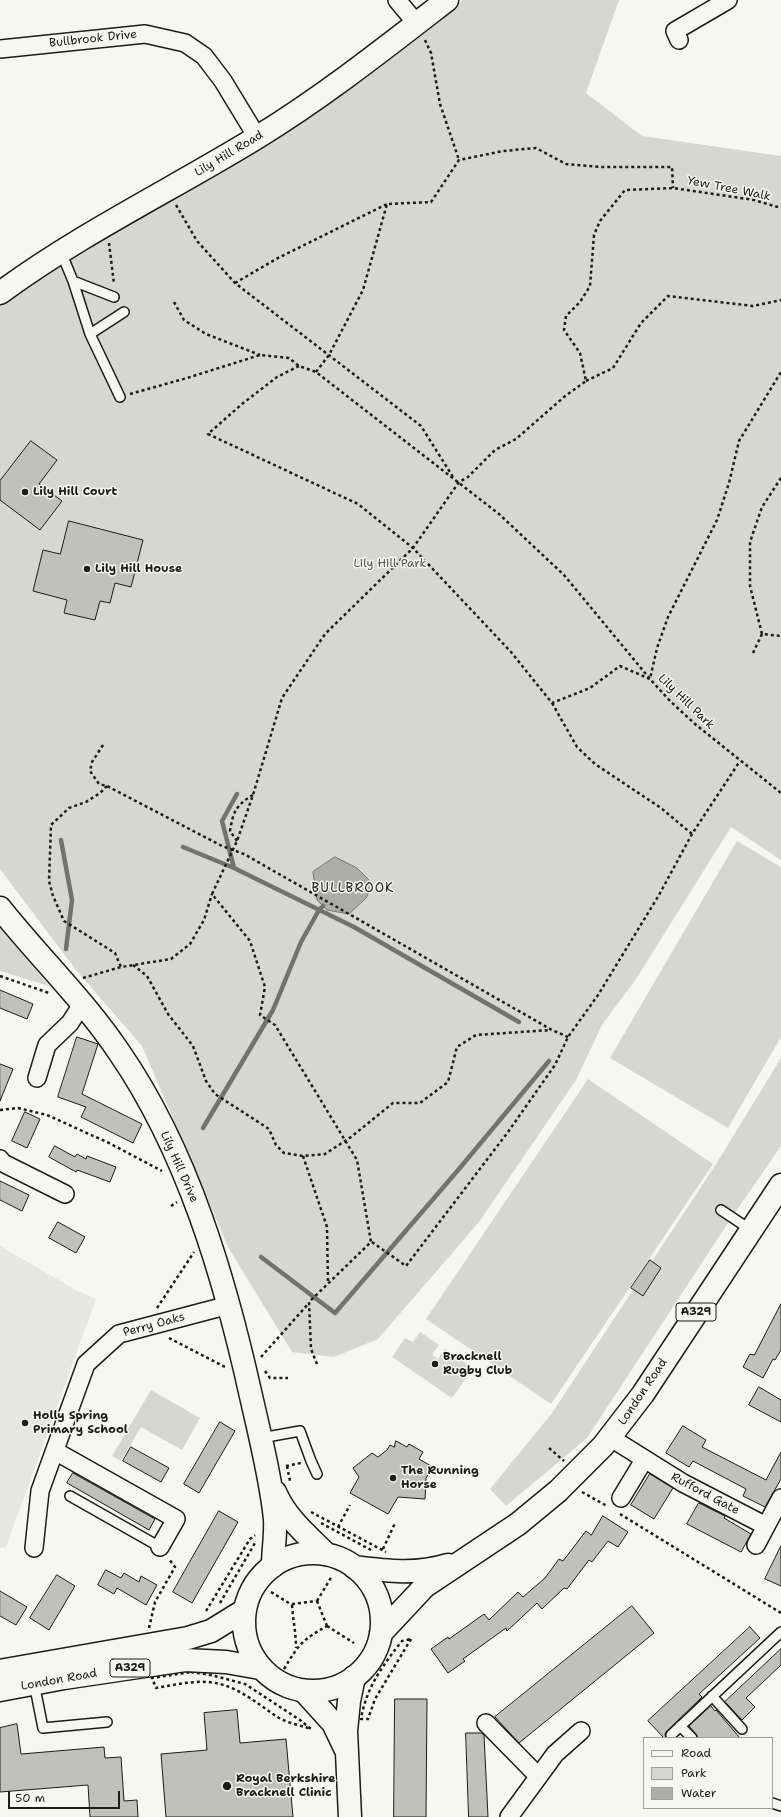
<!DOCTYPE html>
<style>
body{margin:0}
#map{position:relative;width:781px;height:1817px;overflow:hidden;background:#f6f6f2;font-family:"Shantell Sans",sans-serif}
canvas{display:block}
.legend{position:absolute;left:643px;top:1737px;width:130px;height:72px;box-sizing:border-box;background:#f6f6f2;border:1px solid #9f9f9c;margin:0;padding:5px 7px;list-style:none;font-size:12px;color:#1c1c1c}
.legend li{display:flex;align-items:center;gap:8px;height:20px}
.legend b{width:20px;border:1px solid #9f9f9c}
.scale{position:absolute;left:8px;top:1791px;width:112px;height:18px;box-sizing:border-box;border:2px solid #1c1c1c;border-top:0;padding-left:5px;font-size:12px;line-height:14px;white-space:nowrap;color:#1c1c1c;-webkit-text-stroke:3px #f6f6f2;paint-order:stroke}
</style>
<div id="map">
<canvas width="781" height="1817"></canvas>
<ul class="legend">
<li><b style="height:5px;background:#f6f6f2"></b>Road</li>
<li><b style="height:11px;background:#d6d6d2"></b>Park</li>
<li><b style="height:11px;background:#acaca9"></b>Water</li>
</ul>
<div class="scale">50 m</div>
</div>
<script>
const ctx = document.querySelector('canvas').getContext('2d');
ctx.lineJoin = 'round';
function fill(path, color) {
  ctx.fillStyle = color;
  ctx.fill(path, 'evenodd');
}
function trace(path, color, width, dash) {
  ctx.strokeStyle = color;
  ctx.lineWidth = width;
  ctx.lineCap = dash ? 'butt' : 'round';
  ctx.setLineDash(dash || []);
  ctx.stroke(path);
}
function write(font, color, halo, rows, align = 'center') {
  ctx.font = font + ' "Shantell Sans",sans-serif';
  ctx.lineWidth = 3;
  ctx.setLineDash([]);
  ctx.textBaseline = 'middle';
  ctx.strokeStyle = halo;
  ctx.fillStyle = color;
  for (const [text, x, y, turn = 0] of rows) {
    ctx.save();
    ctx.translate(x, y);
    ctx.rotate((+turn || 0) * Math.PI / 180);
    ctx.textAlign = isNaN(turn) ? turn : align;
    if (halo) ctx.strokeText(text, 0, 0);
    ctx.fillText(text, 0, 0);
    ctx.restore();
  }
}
const built = new Path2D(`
 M 0,1246 L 74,1289 L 96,1299 L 6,1547 L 0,1548 Z`);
const green = new Path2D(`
 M 463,0 L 619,0 L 586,93 L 642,136 L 781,156 L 781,860 L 731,827 L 636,979 L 602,1025 L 576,1080 L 479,1222 L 378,1339 L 334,1357 L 292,1352 L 228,1247 L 142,1046 L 76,970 L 0,869 L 0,302 L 262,147 L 329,102 Z
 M 737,841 L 781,867 L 781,1037 L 728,1128 L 610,1058 Z
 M 0,926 L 49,986 L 0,971 Z
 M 781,1058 L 781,1146 L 732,1217 L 587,1438 L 506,1506 L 490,1489 L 552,1413 L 718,1161 Z
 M 588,1079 L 713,1164 L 551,1404 L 426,1319 Z
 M 420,1332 L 439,1345 L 432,1355 L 438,1359 L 445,1349 L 473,1368 L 452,1398 L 392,1357 L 405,1338 L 413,1342 Z
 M 151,1390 L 200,1418 L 182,1450 L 141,1427 L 121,1461 L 112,1456 Z`);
const water = new Path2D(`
 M 335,857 L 357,868 L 373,884 L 366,898 L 349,914 L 327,910 L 317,900 L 313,872 Z`);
const stream = new Path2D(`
 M 61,840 L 72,900 L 66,949
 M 183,847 L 234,868 L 354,927 L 519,1022
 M 234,868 L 222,821 L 237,794
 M 203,1128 L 273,1010 L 301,942 L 319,910 L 323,906
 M 261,1257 L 335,1313 L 459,1169 L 549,1061`);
const building = new Path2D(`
 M 31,441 L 57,460 L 39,484 L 62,501 L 40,530 L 0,500 L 0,481 Z
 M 69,521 L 143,540 L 131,587 L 115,583 L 110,603 L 100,601 L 95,620 L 64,613 L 67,600 L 33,591 L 43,550 L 60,554 Z
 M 0,990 L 33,1004 L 27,1019 L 0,1008 Z
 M 77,1037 L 98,1044 L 82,1094 L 142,1124 L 133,1143 L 81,1117 L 86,1107 L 58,1097 Z
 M 0,1064 L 13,1069 L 0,1101 Z
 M 25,1112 L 40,1119 L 27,1148 L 12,1141 Z
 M 55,1146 L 75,1157 L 77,1154 L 86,1159 L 87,1156 L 116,1167 L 110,1182 L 77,1170 L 76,1172 L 49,1157 Z
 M 0,1181 L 29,1195 L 22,1211 L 0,1200 Z
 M 58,1222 L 85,1237 L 76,1253 L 49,1238 Z
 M 650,1260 L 661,1268 L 643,1296 L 631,1288 Z
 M 781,1304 L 781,1350 L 775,1360 L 773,1359 L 763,1378 L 743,1367 L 750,1354 L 754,1355 Z
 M 759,1387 L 781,1400 L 781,1422 L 749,1405 Z
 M 220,1422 L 235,1431 L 199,1493 L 184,1484 Z
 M 683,1426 L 706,1440 L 702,1447 L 766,1480 L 781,1452 L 781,1479 L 765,1507 L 743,1496 L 746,1489 L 693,1461 L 689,1467 L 666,1453 Z
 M 396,1441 L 407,1447 L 409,1444 L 423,1452 L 419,1459 L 433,1467 L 426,1478 L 425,1499 L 398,1497 L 388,1514 L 350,1493 L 359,1477 L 353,1468 L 372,1453 L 378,1457 L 387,1450 L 390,1445 L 394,1447 Z
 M 131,1447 L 169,1468 L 161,1482 L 123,1461 Z
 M 73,1473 L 155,1519 L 149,1530 L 67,1483 Z
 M 650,1474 L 673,1488 L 654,1519 L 631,1505 Z
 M 699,1503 L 725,1516 L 724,1518 L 751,1534 L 741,1552 L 687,1524 Z
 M 219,1511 L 238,1522 L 192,1603 L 173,1592 Z
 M 603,1516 L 628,1532 L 618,1547 L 608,1541 L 592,1562 L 589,1560 L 567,1589 L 564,1588 L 542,1609 L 537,1603 L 507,1631 L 506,1628 L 463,1659 L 465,1661 L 448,1673 L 431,1649 L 448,1637 L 449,1639 L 484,1614 L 489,1620 L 518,1592 L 523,1597 L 545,1578 L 559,1559 L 563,1561 L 586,1531 L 591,1535 Z
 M 781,1546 L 781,1586 L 765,1579 Z
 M 106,1570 L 121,1578 L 124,1573 L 139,1582 L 141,1576 L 157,1585 L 146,1605 L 117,1588 L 114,1594 L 98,1585 Z
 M 57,1575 L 75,1586 L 49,1630 L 30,1618 Z
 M 0,1591 L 27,1607 L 16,1625 L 0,1616 Z
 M 632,1606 L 654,1633 L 519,1743 L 495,1717 Z
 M 750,1627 L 760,1638 L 699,1694 L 702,1697 L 667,1731 L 665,1734 L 666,1738 L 664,1738 L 648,1721 Z
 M 781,1649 L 781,1665 L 746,1698 L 755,1707 L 742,1720 L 725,1702 Z
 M 395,1699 L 427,1699 L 426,1817 L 394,1817 Z
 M 711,1706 L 715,1711 L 716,1710 L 740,1738 L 698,1738 L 696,1734 L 689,1726 Z
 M 237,1710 L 240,1743 L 286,1739 L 293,1817 L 166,1817 L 161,1754 L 207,1750 L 204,1713 Z
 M 17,1724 L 21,1754 L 104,1747 L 105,1758 L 121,1757 L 124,1801 L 137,1800 L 138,1817 L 90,1817 L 88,1785 L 0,1792 L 0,1728 Z
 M 466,1733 L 481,1733 L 484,1735 L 488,1817 L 469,1817 Z`);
const path = new Path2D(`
 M 425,40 L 431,53 L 440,104 L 459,160
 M 176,205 L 197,241 L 235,283 L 421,426 L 453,477
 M 109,243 L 114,284
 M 235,283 L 278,258 L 387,204
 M 174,302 L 184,320 L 206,334 L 260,355
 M 299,366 L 277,377 L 242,404 L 208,434 L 358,504 L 413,548 L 511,652 L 552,703 L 590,688 L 620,666 L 650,679 L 657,648 L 668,617 L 717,520 L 729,483 L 739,441 L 781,372
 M 316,372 L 329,355 L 363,290 L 387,204 L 431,202 L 459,160 L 503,151 L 536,148 L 566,164 L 601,167 L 672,167 L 673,188
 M 586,381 L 613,368 L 641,323 L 668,296 L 753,306 L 781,300
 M 130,394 L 187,378 L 260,355 L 289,358 L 299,366 L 316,372 L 499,514 L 564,575 L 650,679 L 670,701 L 695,724 L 781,793
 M 781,478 L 762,507 L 750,542 L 750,586 L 762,634 L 781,636
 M 753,653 L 762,634
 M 552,703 L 577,747 L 595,764 L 661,808 L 692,834
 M 103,745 L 92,762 L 90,771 L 99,784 L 107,786 L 222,846 L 244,854 L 552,1030 L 568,1037
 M 107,786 L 100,793 L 86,802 L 69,808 L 51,825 L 49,881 L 53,896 L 64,921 L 115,953 L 121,967
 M 237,841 L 230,831 C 233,812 236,805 253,795
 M 133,965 L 147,976 L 168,1014 L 193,1046 L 206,1081 L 215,1094 L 269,1129 L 276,1145 L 284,1153 L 303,1156 L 325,1154 L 351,1137 L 393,1103 L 420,1103 L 448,1082 L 457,1047 L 476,1035 L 551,1030
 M 0,976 L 49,993
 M 83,978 L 121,967 L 171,959 L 190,944 L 204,920 L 212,894
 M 0,1110 L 18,1108 L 47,1115 L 109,1143 L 162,1171
 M 303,1156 L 327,1227 L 328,1284
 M 171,1206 L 177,1202
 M 372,1242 L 406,1266 L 508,1132 L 555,1065 L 568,1037 L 598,995 L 659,895 L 692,834 L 740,761
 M 157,1308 L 194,1252
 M 169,1338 L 227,1368
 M 261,1357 L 309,1303
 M 317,1364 L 311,1349 L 309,1302 L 371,1242 L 357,1160 L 275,1025 L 260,1015 L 265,987 L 250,941 L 212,894 L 237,841 L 253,795 L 282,698 L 325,634 L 413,548 L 459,482 L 468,477 L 495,450 L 516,439 L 564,397 L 586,381 L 580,353 L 564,330 L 566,316 L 580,302 L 590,286 L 594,235 L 600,221 L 625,190 L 673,188 L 754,200 L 781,208
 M 265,1371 L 270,1378 L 288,1378
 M 549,1448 L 564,1461
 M 286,1466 L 301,1463
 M 287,1466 L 290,1481
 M 582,1492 L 607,1506
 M 311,1512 L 386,1552
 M 620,1514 L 781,1613
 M 321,1523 L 371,1550
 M 338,1527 L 350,1505
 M 383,1549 L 395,1523
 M 271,1592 L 292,1605
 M 317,1601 L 332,1576
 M 317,1601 L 327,1626
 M 220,1603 L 255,1543
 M 292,1604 L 317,1601
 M 292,1605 C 293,1620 296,1633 296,1648
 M 206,1611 L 250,1539 L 255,1535
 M 327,1626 L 354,1643
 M 149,1628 L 155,1602 L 175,1567 L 169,1559
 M 411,1639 L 375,1699 L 368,1719 L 361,1719 C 366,1688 383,1665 402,1641 Z
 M 284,1669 C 299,1644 302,1640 327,1626
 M 191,1672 L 211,1675 L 245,1684 L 300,1720 L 311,1729 C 300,1725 286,1723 276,1716 C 255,1702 235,1684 208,1682 C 190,1681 173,1685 156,1688 L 152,1678 Z`);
const service = new Path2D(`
 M 61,252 L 73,281 L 90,334 L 120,397
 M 73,281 L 114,297
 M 90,334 L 124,312
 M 721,1210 L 751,1230
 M 261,1438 L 300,1431 L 311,1461 L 317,1474
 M 70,1496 L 160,1547
 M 34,1683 L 43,1728 L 107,1722
 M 712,1696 L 742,1729
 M 680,1726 L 692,1738
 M 671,1735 L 781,1632
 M 772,1803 L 781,1806`);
const minor = new Path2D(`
 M 397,0 L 417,24
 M 679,40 L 675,31 L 728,0
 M 0,49 L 145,34 L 185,43 L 204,56 L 223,81 L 257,137
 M 37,1078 L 47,1045 L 70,1023 L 77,1012 L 85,1006
 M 0,1159 L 3,1163 L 65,1194
 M 611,1438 L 683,1483 L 766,1526
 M 55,1451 L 176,1519 L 160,1547
 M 621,1498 L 644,1460
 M 756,1545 L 781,1498
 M 34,1548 L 40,1491 L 86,1364 L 119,1334 L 229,1305
 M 486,1723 L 538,1776
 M 509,1817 L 555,1754 L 581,1731`);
const tertiary = new Path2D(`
 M 0,293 C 80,234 171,190 256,138 C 323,97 385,48 447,0
 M 0,908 C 39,957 84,1000 119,1052 C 188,1152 225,1279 251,1396 C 260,1436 271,1479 275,1519 C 276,1534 273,1551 273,1566
 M 275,1492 C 286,1518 307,1535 326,1554
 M 304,1691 L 333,1723 L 345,1748
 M 350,1817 L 346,1731 L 349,1701 L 354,1677`);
const primary = new Path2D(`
 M244 1622a69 69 0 1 1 138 0a69 69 0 1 1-138 0Z
 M 354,1567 C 386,1571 416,1575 448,1565
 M 381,1633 L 425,1586 L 518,1524 L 558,1491 L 603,1446 L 643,1394 L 781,1185
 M 0,1671 L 188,1638 L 211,1631 L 245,1610
 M 0,1690 L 64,1678 L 185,1660 L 226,1662 L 260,1668`);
const markers = [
 [25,492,4,"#1c1c1c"],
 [87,569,4,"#1c1c1c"],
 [435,1364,4,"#1c1c1c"],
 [25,1423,4,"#1c1c1c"],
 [393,1478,4,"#1c1c1c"],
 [227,1786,5,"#1c1c1c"]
];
const shields = [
 [696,1312,40],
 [130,1668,40]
];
const shieldNames = [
 ["A329",696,1312],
 ["A329",130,1668]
];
const streetNames = [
 ["Bullbrook Drive",93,39,-6],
 ["Lily Hill Road",229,154,-31],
 ["Yew Tree Walk",729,189,11],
 ["Lily Hill Park",686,702,44],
 ["Lily Hill Drive",179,1167,66],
 ["Perry Oaks",154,1325,-15],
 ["London Road",643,1392,-56],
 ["Rufford Gate",705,1494,28],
 ["London Road",59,1680,-10]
];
const poiNames = [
 ["Lily Hill Court",33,492],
 ["Lily Hill House",95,569],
 ["Bracknell",443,1357],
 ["Rugby Club",443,1371],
 ["Holly Spring",33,1416],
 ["Primary School",33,1430],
 ["The Running",401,1471],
 ["Horse",401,1485],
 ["Royal Berkshire",236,1779],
 ["Bracknell Clinic",236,1793]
];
const parkNames = [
 ["Lily Hill Park",390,564]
];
const neighbourhoodNames = [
 ["BULLBROOK",353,889]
];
fill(built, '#e6e6e2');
fill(green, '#d6d6d2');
fill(water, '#acaca9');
trace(water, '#727271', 1);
trace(stream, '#727271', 4.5);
fill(building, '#c0c0bd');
trace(building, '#1c1c1c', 1);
trace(service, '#1c1c1c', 12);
trace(minor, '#1c1c1c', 20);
trace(tertiary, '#1c1c1c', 25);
trace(primary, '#1c1c1c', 25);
trace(path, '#1c1c1c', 2.5, [3, 3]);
trace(service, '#f6f6f2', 9);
trace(minor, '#f6f6f2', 17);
trace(tertiary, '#f6f6f2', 22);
trace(primary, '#f6f6f2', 22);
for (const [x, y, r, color] of markers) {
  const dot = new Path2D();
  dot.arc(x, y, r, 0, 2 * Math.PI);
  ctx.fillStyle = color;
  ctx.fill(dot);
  trace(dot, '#f6f6f2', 1.5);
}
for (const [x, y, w] of shields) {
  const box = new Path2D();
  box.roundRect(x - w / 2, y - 9, w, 18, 3);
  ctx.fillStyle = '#f6f6f2';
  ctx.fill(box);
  trace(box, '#1c1c1c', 1);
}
write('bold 11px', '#1c1c1c', null, shieldNames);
write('12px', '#1c1c1c', '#f6f6f2', streetNames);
write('bold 12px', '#1c1c1c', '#f6f6f2', poiNames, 'left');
write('12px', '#545453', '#f6f6f2', parkNames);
ctx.letterSpacing = '1px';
write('13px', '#1c1c1c', '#f6f6f2', neighbourhoodNames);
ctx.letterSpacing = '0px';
</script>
